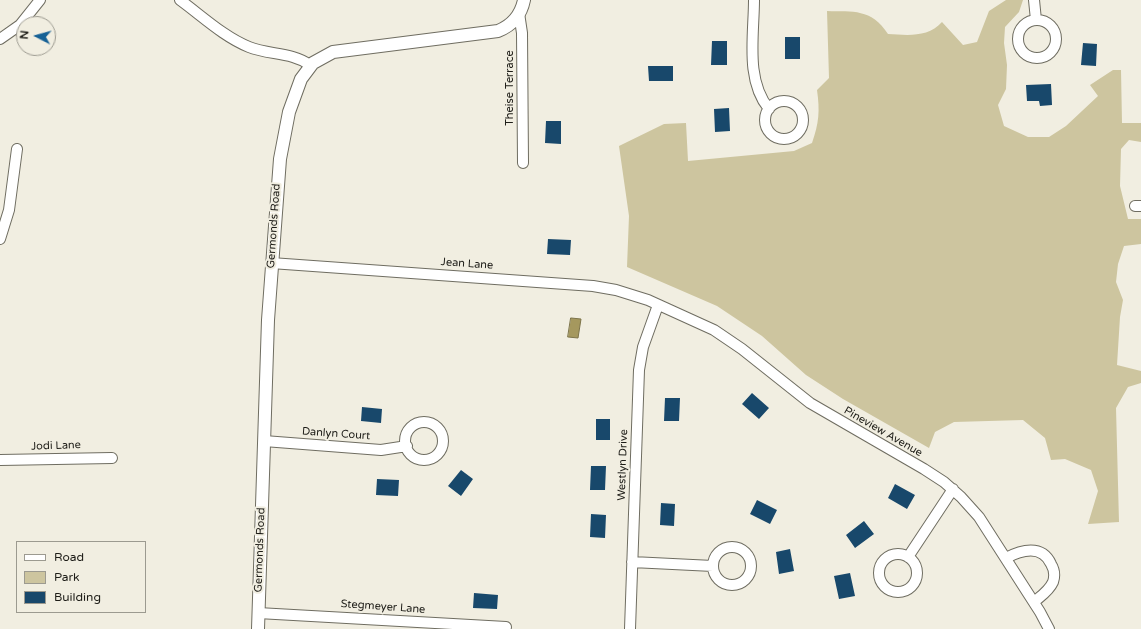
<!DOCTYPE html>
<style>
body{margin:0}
#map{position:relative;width:1141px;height:629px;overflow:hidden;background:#f1eee1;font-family:"Varela Round",sans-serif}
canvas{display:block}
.legend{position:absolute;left:16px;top:541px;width:130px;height:72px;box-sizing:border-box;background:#f1eee1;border:1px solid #9c9a90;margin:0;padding:5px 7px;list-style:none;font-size:12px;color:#1d1c17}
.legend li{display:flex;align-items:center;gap:8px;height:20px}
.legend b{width:20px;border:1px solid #9c9a90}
.north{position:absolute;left:16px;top:16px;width:40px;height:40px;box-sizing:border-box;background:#f1eee1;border:1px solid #9c9a90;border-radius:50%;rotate:276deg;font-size:11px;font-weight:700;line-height:16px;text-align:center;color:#1d1c17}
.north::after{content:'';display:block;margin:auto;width:14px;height:18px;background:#166195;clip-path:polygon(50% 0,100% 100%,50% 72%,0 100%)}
</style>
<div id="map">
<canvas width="1141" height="629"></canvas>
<ul class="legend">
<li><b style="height:5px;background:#fff"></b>Road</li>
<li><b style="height:11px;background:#cdc59f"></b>Park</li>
<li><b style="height:11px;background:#18486b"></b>Building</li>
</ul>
<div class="north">N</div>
</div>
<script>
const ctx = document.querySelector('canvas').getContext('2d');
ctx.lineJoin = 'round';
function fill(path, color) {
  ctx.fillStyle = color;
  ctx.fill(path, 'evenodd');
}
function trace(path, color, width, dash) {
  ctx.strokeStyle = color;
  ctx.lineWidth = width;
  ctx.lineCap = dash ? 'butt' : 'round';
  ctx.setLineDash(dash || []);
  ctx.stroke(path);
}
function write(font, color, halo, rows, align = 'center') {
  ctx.font = font + ' "Varela Round",sans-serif';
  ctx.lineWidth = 4;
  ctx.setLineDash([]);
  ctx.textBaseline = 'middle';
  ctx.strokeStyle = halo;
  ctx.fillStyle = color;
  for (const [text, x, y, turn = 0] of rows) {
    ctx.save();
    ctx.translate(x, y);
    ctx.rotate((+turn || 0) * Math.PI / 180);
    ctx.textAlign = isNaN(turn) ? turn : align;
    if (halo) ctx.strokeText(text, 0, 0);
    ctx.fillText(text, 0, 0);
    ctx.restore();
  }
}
const green = new Path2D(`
 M 1006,0 L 1023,0 L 1019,12 L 1005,27 L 1004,43 L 1007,65 L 1006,89 L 998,105 L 1004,126 L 1028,137 L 1049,137 L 1066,126 L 1098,96 L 1090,85 L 1113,70 L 1121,70 L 1122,123 L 1141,123 L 1141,142 L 1129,140 L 1121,149 L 1120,186 L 1128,219 L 1141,219 L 1141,244 L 1124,246 L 1118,264 L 1116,282 L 1123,300 L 1120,317 L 1117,365 L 1141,371 L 1141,383 L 1128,387 L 1116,408 L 1119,522 L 1088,524 L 1098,491 L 1091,470 L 1065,459 L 1051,460 L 1045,438 L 1023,420 L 954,422 L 935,432 L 929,448 L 843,399 L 806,375 L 762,336 L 717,306 L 627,267 L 629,216 L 619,146 L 664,124 L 686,123 L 688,161 L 794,151 L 812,143 C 819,123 820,111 817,90 L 829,78 L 827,11 C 853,12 871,8 888,34 C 907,35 928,38 942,22 L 963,45 L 977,42 L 989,11 Z`);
const water = new Path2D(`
 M 571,318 L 581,319 L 578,338 L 568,337 Z`);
const building = new Path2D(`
 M 785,37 L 800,37 L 800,59 L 785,59 Z
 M 712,41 L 727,41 L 727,65 L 711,65 Z
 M 1083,43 L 1097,44 L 1096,66 L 1081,65 Z
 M 648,66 L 673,66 L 673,81 L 649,81 Z
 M 1051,84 L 1052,105 L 1040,106 L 1039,101 L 1027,101 L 1026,85 Z
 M 729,108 L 730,131 L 715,132 L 714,109 Z
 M 546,121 L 561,121 L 561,144 L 545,143 Z
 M 548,239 L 571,240 L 570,255 L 547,254 Z
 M 752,393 L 769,408 L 759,419 L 742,404 Z
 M 665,398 L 680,398 L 679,421 L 664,421 Z
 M 362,407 L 382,409 L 381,423 L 361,421 Z
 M 596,419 L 610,419 L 610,440 L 596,440 Z
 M 591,466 L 606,466 L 605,490 L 590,490 Z
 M 461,470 L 473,479 L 461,496 L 448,486 Z
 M 377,479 L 399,480 L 398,496 L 376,495 Z
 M 895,484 L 915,495 L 907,509 L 888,498 Z
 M 757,500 L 777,510 L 770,524 L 750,514 Z
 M 661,503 L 675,504 L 674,526 L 660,525 Z
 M 591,514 L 606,515 L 605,538 L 590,537 Z
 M 864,521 L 874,534 L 855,548 L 846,535 Z
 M 790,549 L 794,571 L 779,574 L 776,552 Z
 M 850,573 L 855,596 L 839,599 L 834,576 Z
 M 474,593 L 498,595 L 497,609 L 473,608 Z`);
const minor = new Path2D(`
 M 180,0 C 202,16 224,37 249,47 C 269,55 292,52 310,65
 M 754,0 C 754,35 745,80 769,109
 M 1034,0 L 1036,20
 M 519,13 L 522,33 L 523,163
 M1018 39a19 19 0 1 1 38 0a19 19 0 1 1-38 0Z
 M 0,39 L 20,25 L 40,0
 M765 120a19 19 0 1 1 38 0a19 19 0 1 1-38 0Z
 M 1135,206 L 1141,206
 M 0,239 L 9,210 L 17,149
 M 271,263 L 593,286 L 616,290 L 648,300 L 714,330 L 742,349 L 810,403 L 924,469 L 944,482 L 961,497 L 979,517 L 1040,612 L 1049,629
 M405 441a19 19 0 1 1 38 0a19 19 0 1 1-38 0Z
 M 264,441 L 381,450 L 407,446
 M 0,460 L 112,458
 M713 566a19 19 0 1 1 38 0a19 19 0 1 1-38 0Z
 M879 573a19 19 0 1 1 38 0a19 19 0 1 1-38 0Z
 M 908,557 L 953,489
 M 1006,558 C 1021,550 1042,544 1051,564 C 1054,569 1055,576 1053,582 C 1049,591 1041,596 1034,602
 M 632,562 L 713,566
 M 258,613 L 506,627
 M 630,629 L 639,370 L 643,347 L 658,305`);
const tertiary = new Path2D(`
 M 258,629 L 268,320 L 280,159 L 289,112 L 301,79 L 313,63 L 333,52 L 498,31 C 513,25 521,15 524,0`);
const streetNames = [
 ["Theise Terrace",510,88,-90],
 ["Germonds Road",274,226,-86],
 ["Jean Lane",467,264,4],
 ["Pineview Avenue",883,432,30],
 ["Danlyn Court",336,434,4],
 ["Jodi Lane",56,446,-2],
 ["Westlyn Drive",623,465,-88],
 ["Germonds Road",260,550,-88],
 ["Stegmeyer Lane",383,607,4]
];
fill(green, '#cdc59f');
fill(water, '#a5985e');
trace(water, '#7c7349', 1);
fill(building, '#18486b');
trace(minor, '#6f6d61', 12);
trace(tertiary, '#6f6d61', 14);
trace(minor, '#fff', 10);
trace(tertiary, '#fff', 12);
write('11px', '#1d1c17', '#f1eee1', streetNames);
</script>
